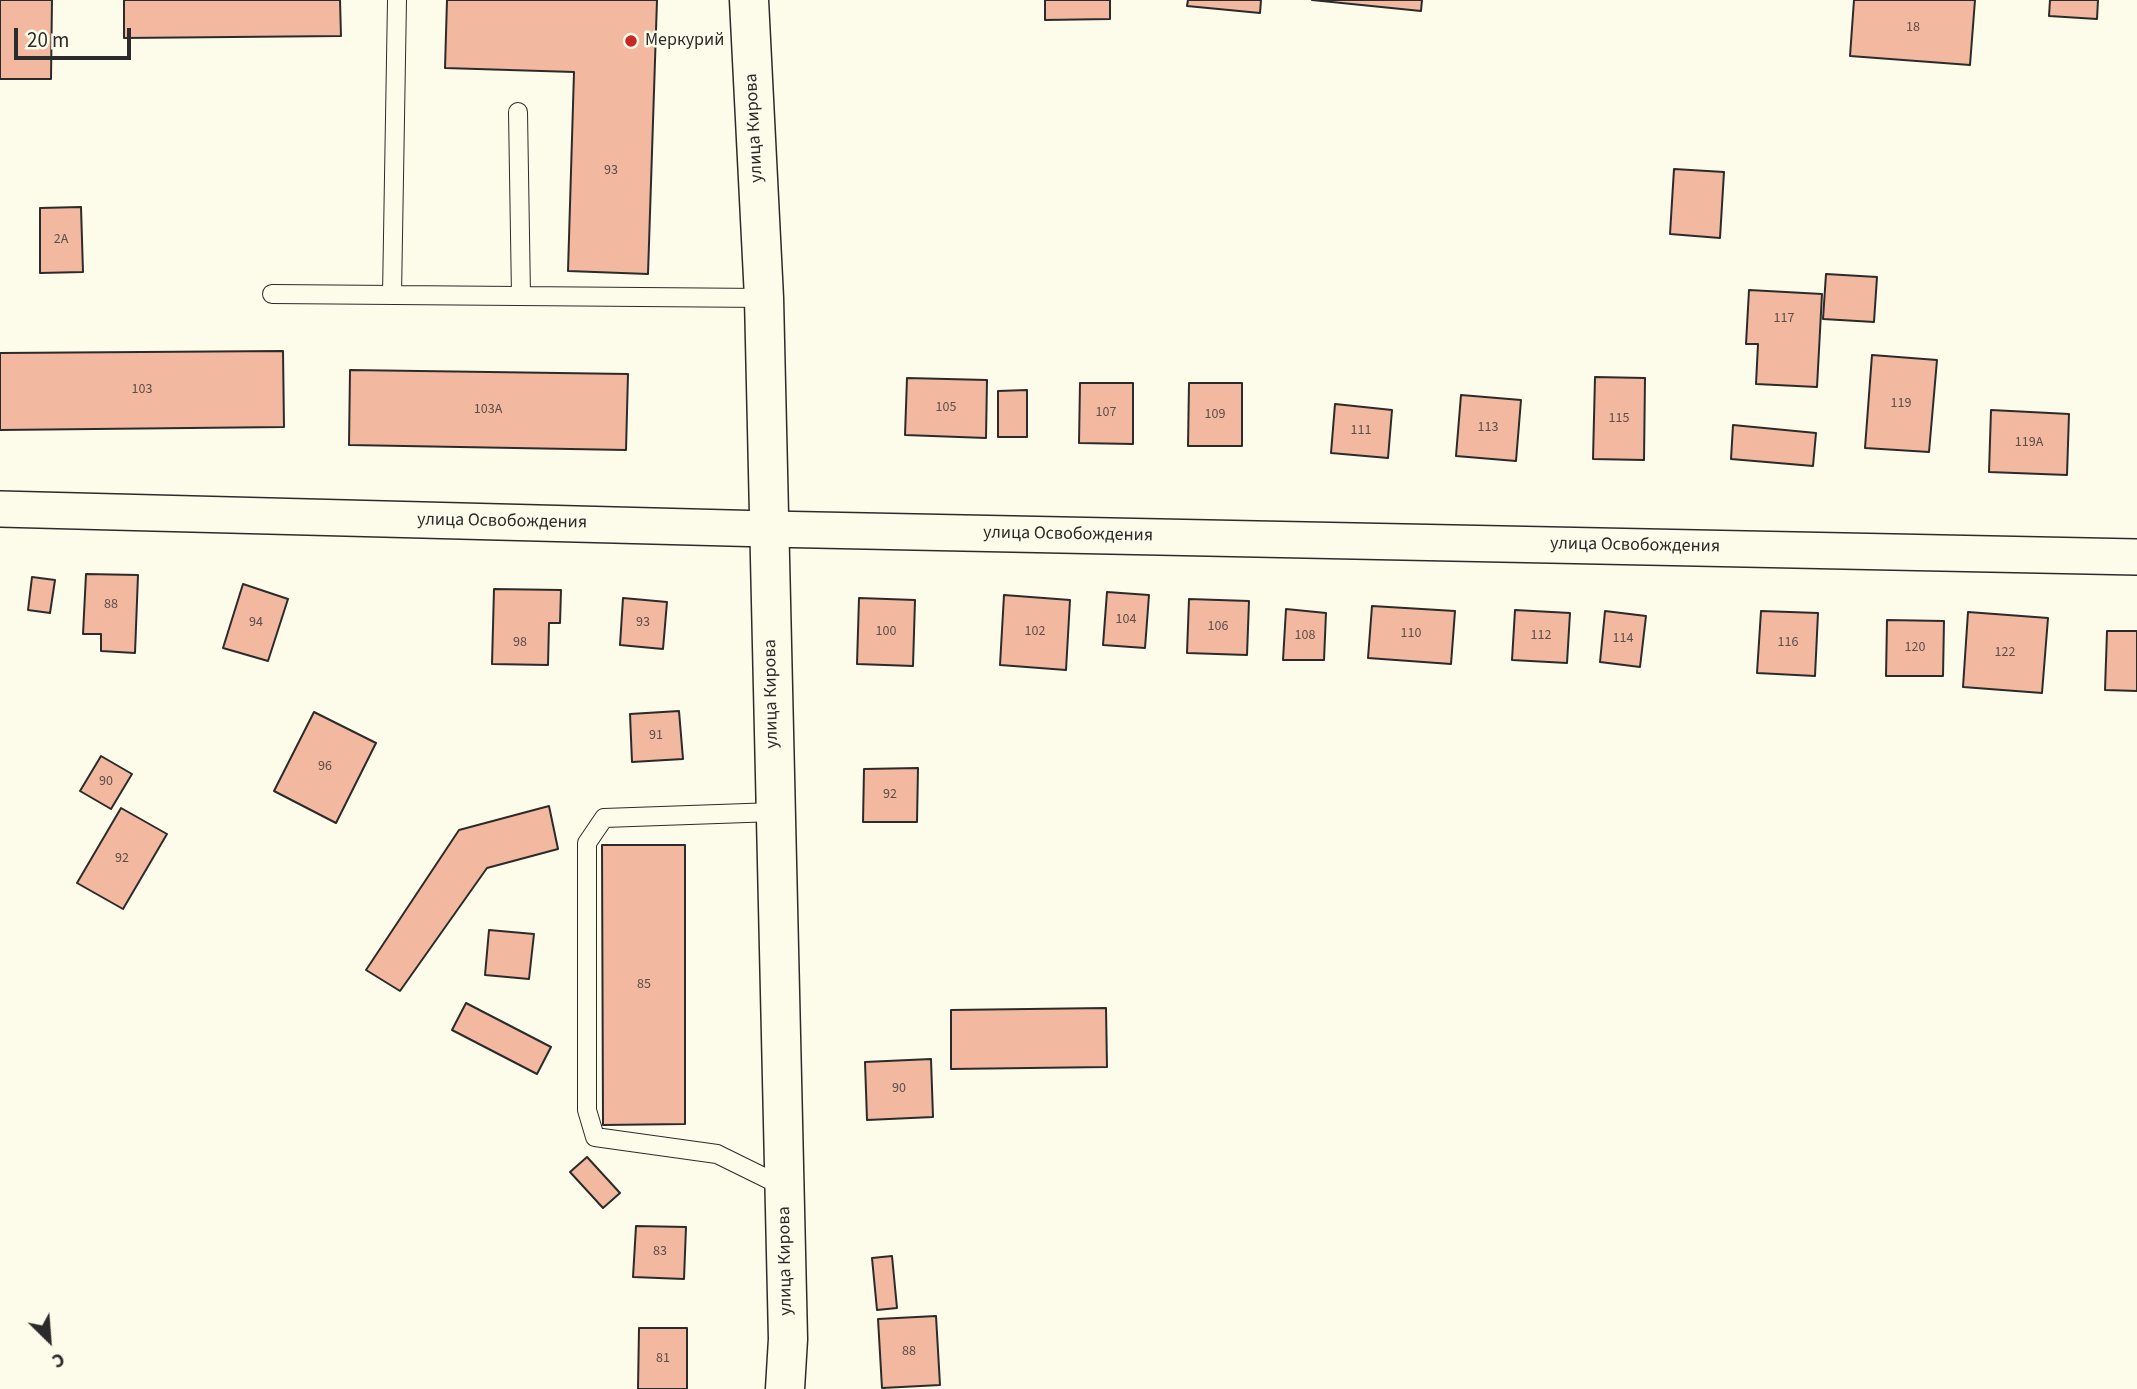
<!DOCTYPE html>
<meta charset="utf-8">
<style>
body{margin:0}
#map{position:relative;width:2137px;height:1389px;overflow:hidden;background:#fdfbea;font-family:"Source Sans 3",sans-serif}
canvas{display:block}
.north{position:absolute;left:14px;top:1305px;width:70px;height:70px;-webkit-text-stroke:5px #fdfbea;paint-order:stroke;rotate:155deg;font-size:19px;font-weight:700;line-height:28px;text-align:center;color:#2b2b2b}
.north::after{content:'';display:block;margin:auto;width:24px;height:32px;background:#2b2b2b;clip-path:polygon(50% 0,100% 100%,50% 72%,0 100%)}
.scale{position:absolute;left:14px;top:28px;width:117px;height:32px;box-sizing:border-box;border:4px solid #2b2b2b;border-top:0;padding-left:9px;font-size:21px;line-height:24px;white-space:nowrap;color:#2b2b2b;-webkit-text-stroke:5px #fdfbea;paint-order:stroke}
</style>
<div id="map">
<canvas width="2137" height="1389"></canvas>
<div class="north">С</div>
<div class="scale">20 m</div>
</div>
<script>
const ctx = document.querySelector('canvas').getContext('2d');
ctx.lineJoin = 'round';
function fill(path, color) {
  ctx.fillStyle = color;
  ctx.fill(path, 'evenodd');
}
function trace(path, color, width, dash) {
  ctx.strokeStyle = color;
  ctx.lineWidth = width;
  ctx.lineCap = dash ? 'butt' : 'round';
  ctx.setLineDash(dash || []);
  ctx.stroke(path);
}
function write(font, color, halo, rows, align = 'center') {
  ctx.font = font + ' "Source Sans 3",sans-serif';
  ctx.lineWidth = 5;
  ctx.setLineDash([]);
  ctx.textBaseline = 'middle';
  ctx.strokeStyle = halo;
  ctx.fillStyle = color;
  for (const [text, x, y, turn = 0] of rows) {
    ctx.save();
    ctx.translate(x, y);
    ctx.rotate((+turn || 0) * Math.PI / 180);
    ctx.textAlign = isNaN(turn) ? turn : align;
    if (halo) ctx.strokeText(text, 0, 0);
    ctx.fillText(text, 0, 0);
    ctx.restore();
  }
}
const building = new Path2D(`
 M 0,0 L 52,0 L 51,79 L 0,79 Z
 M 124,0 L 340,0 L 341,36 L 124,38 Z
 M 447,0 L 657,0 L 648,274 L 568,271 L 574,72 L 445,68 Z
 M 1045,0 L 1110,0 L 1110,19 L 1045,20 Z
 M 1188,0 L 1261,0 L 1260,13 L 1187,6 Z
 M 1312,0 L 1422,0 L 1421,11 Z
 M 1854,0 L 1975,0 L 1970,65 L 1850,56 Z
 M 2050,0 L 2098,0 L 2097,19 L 2049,16 Z
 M 1674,169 L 1724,172 L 1720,238 L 1670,234 Z
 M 81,207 L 83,272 L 40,273 L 40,208 Z
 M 1826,274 L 1877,277 L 1874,322 L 1823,319 Z
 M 1749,290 L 1822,294 L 1817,387 L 1756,384 L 1758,344 L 1746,344 Z
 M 283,351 L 284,427 L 0,430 L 0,353 Z
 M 1872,355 L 1937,360 L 1929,452 L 1865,448 Z
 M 350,370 L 628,374 L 626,450 L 349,445 Z
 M 1595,377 L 1645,378 L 1644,460 L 1593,459 Z
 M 907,378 L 987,380 L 986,438 L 905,435 Z
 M 1080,383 L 1133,383 L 1133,444 L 1079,443 Z
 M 1189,383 L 1242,383 L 1242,446 L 1188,446 Z
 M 1027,390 L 1027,437 L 998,437 L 998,391 Z
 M 1461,395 L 1521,400 L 1516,461 L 1456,456 Z
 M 1335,404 L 1392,410 L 1388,458 L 1331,453 Z
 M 1991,410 L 2069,414 L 2067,475 L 1989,472 Z
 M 1733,425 L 1816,433 L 1813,466 L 1731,459 Z
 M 86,574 L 138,575 L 135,653 L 101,651 L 101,634 L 83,634 Z
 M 32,577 L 55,580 L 50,613 L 28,610 Z
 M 243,584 L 288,599 L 268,661 L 223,648 Z
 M 494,589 L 561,590 L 560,623 L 549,623 L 548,665 L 492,664 Z
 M 1107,592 L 1149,595 L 1145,648 L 1103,645 Z
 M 1004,595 L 1070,600 L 1066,670 L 1000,665 Z
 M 623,598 L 667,602 L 663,649 L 620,645 Z
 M 859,598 L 915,600 L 913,666 L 857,664 Z
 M 1189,599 L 1249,601 L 1247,655 L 1187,653 Z
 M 1372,606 L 1455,611 L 1451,664 L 1368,658 Z
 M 1286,609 L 1326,613 L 1324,660 L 1283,660 Z
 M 1515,610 L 1570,613 L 1567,663 L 1512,660 Z
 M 1605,611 L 1646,616 L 1640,667 L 1600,662 Z
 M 1761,611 L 1818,613 L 1815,676 L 1757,673 Z
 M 1968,612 L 2048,618 L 2042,693 L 1963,687 Z
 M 1887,620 L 1944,621 L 1943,676 L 1886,676 Z
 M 2107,631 L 2137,631 L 2137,691 L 2105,690 Z
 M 679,711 L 683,759 L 632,762 L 630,714 Z
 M 314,712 L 376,743 L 336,823 L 274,791 Z
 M 101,756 L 132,774 L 111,809 L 80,791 Z
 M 918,768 L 917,822 L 863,822 L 864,769 Z
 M 549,806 L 558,849 L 487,868 L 400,991 L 366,970 L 459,830 Z
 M 121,808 L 167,834 L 123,909 L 77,883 Z
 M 602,845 L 685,845 L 685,1124 L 603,1125 Z
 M 489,930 L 534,934 L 529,979 L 485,975 Z
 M 466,1003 L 551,1047 L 537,1074 L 452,1030 Z
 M 1106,1008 L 1107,1067 L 951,1069 L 951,1010 Z
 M 931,1059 L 933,1117 L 867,1120 L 865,1062 Z
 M 587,1157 L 620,1193 L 603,1208 L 570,1172 Z
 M 636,1226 L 686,1227 L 684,1279 L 633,1277 Z
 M 892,1256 L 897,1308 L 877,1310 L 872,1258 Z
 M 936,1316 L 940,1385 L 882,1388 L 878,1319 Z
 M 639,1328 L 687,1328 L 687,1389 L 638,1389 Z`);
const service = new Path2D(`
 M 518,112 L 521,296
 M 272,294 L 764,298
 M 392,295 L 397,0
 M 775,812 L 604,818 L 587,843 L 587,1110 L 595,1137 L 717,1154 L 784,1187`);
const minor = new Path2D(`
 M 0,509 L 768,529 L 2137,557`);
const secondary = new Path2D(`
 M 749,0 L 764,298 L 788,1339 L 785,1389`);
const markers = [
 [631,41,7,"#c62828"]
];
const numberNames = [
 ["18",1913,28],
 ["93",611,171],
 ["2А",61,240],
 ["117",1784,319],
 ["103",142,390],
 ["119",1901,404],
 ["105",946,408],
 ["103А",488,410],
 ["107",1106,413],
 ["109",1215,415],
 ["115",1619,419],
 ["113",1488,428],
 ["111",1361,431],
 ["119А",2029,443],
 ["88",111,605],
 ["104",1126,620],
 ["94",256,623],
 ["93",643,623],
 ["106",1218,627],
 ["100",886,632],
 ["102",1035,632],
 ["110",1411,634],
 ["108",1305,636],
 ["112",1541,636],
 ["114",1623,639],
 ["98",520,643],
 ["116",1788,643],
 ["120",1915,648],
 ["122",2005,653],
 ["91",656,736],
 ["96",325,767],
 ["90",106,782],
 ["92",890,795],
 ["92",122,859],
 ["85",644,985],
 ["90",899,1089],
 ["83",660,1252],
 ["88",909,1352],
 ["81",663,1359]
];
const poiNames = [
 ["Меркурий",645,41]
];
const streetNames = [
 ["улица Кирова",755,128,-93],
 ["улица Освобождения",502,522,1],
 ["улица Освобождения",1068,535,1],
 ["улица Освобождения",1635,546,1],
 ["улица Кирова",772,694,-91],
 ["улица Кирова",786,1261,-91]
];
fill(building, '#f2b8a0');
trace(building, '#2b2b2b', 2);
trace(service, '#2b2b2b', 20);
trace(minor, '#2b2b2b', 38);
trace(secondary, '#2b2b2b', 41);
trace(service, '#fdfbea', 18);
trace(minor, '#fdfbea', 35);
trace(secondary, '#fdfbea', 38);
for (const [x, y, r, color] of markers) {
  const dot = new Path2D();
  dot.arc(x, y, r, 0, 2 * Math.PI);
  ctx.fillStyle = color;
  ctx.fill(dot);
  trace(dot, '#fdfbea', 2.5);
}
write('14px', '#5d4e48', null, numberNames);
write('18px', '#2b2b2b', '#fdfbea', poiNames, 'left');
write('18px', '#2b2b2b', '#fdfbea', streetNames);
</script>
